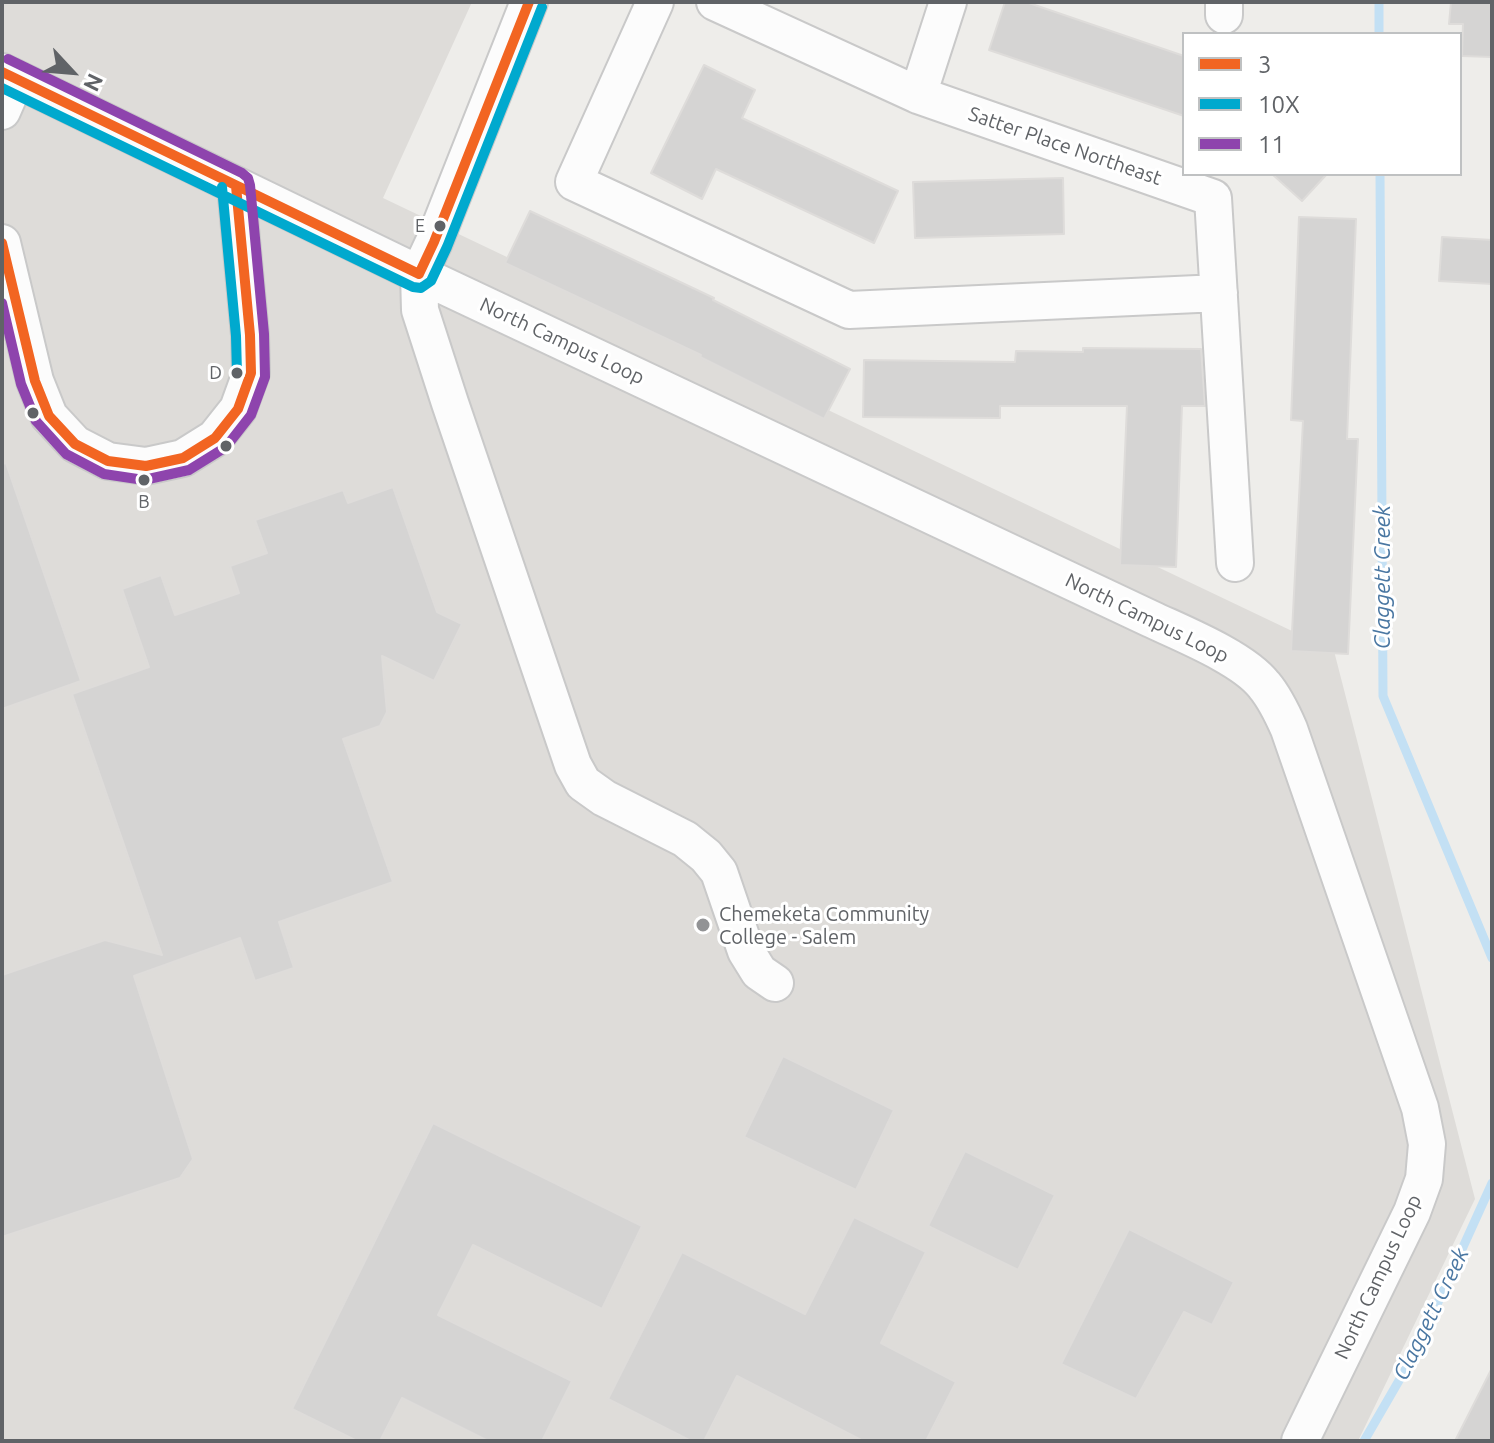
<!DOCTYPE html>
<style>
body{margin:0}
#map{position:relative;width:1494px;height:1443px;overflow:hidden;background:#eeedea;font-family:Ubuntu,sans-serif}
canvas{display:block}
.frame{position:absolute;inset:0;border:4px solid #606367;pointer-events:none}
.legend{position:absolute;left:1182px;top:32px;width:280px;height:144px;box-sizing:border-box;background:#fff;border:2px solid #bfc1c2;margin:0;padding:10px 14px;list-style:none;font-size:24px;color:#606367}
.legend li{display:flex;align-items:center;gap:16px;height:40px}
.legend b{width:40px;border:2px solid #bfc1c2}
.north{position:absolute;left:32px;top:32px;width:80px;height:80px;-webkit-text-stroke:6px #fff;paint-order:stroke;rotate:116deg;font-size:22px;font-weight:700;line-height:32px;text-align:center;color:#606367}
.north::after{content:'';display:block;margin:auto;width:28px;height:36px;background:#606367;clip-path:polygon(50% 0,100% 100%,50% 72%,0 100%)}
</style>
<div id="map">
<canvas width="1494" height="1443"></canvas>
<div class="frame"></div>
<ul class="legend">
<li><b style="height:10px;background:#f26522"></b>3</li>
<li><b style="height:10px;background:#00a9ce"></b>10X</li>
<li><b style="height:10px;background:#8e44ad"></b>11</li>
</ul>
<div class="north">N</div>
</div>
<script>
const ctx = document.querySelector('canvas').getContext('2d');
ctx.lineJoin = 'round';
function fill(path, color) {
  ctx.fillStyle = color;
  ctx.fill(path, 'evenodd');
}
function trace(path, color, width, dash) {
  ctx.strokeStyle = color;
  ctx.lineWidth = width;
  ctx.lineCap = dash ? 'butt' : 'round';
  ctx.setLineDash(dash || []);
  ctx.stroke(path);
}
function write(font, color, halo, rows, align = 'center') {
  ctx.font = font + ' Ubuntu,sans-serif';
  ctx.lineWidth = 6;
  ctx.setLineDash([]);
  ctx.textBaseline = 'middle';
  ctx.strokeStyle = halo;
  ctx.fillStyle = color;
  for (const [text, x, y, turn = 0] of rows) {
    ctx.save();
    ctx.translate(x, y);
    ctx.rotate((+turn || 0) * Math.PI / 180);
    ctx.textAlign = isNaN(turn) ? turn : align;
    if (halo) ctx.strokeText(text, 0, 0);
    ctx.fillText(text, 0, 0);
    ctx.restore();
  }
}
const education = new Path2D(`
 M 2,2 L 472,2 L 383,198 L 1334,651 L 1475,1199 L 1358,1441 L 2,1441 Z`);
const stream = new Path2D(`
 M 1379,2 L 1379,34
 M 1380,174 L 1383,696 L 1492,958
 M 1364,1441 L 1415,1353 L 1492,1183`);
const building = new Path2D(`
 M 1005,2 L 1026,2 L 1184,56 L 1184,116 L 989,50 Z
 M 1451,2 L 1492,2 L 1492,57 L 1462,56 L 1463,24 L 1449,24 Z
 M 704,65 L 755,90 L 742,118 L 898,191 L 874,243 L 716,169 L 702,199 L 651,173 Z
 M 1272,174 L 1327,174 L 1302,201 Z
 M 1063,178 L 1064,234 L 915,238 L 913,182 Z
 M 530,211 L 714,298 L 713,300 L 850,369 L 824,419 L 700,357 L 701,355 L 505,263 Z
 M 1299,217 L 1356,219 L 1347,439 L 1358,439 L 1348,654 L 1291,651 L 1303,421 L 1291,420 Z
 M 1442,237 L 1492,240 L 1492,284 L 1439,281 Z
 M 1083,348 L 1201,349 L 1205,406 L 1182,406 L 1176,567 L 1120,565 L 1127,406 L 1000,406 L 1000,418 L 863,417 L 864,360 L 1015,362 L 1016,351 L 1083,352 Z
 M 6,463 L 81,681 L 2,709 L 2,464 Z
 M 393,487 L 437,612 L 462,624 L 434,681 L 382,656 L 387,712 L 380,726 L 343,739 L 393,882 L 279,922 L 294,968 L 255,981 L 240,938 L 134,976 L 193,1159 L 180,1178 L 2,1237 L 2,975 L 105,940 L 162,955 L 72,694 L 149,667 L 122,589 L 161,575 L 175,615 L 239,593 L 230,566 L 267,553 L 255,520 L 343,490 L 348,503 Z
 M 783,1056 L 894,1110 L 856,1190 L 744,1137 Z
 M 433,1123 L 642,1226 L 602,1309 L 473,1245 L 438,1315 L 572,1381 L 542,1441 L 488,1441 L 402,1398 L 380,1441 L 357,1441 L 292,1409 Z
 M 965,1151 L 1055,1195 L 1018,1270 L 928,1226 Z
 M 854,1217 L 926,1252 L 881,1343 L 956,1382 L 926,1441 L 863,1441 L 737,1376 L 704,1441 L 691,1441 L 608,1399 L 682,1252 L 805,1314 Z
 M 1129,1229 L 1234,1282 L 1212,1325 L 1184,1312 L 1136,1399 L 1061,1364 Z
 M 1492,1368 L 1492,1441 L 1455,1441 Z`);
const minor = new Path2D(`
 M 529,2 L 434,242 L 419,274 L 420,310 L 450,403 L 573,765 L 583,783 L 604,798 L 685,839 L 706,856 L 719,872 L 746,951 L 759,972 L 775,983
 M 655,2 L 574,182 L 849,310 L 1219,293
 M 715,2 L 918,95 L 1213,198 L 1235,563
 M 1224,2 L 1224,15
 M 2,72 L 419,274 L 1151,619 C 1183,634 1243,658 1264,685 C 1275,698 1282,713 1289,729 L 1420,1108 L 1427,1144 L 1424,1179 L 1412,1212 L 1300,1441
 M 918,95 L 948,2
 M 2,111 L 16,79
 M 2,243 L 35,381 L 49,416 L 75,444 L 108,461 L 146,466 L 183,458 L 215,438 L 238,409 L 251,373 L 250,335 L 236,186`);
const bus1 = new Path2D(`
 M 2,72 L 419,274 L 434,242 L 529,2
 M 2,243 L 35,381 L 49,416 L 75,444 L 108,461 L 146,466 L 183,458 L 215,438 L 238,409 L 251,373 L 250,335 L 236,186`);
const bus2 = new Path2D(`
 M 2,88 L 413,287 L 421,288 L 431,281 L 447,247 L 542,7
 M 222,187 L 236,336 L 237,373`);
const bus3 = new Path2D(`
 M 2,303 L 21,384 L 36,421 L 66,454 L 104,474 L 144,480 L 189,470 L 226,447 L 251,415 L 265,377 L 264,334 L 250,185 L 248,178 L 242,173 L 8,59`);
const markers = [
 [440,226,7,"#606367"],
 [237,373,7,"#606367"],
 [33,413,7,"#606367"],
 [226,446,7,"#606367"],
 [144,480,7,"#606367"],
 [703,925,8,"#929395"]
];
const busNames = [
 ["E",425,226],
 ["D",222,373],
 ["B",144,502,"center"]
];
const streetNames = [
 ["Satter Place Northeast",1065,146,19],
 ["North Campus Loop",562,341,25],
 ["North Campus Loop",1147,618,26],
 ["North Campus Loop",1378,1277,-65]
];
const poiNames = [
 ["Chemeketa Community",719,914],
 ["College - Salem",719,937]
];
const waterNames = [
 ["Claggett Creek",1383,577,-90],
 ["Claggett Creek",1431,1314,-64]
];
fill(education, '#dedcd9');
trace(stream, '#c3e0f4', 9);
fill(building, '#d5d4d3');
trace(building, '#dedcda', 2);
trace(minor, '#c9c9c9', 40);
trace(minor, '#fcfcfc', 36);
trace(bus1, '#f26522', 10);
trace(bus2, '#00a9ce', 10);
trace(bus3, '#8e44ad', 10);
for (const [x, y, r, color] of markers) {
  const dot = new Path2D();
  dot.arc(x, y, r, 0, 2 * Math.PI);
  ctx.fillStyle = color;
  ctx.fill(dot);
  trace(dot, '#fff', 3);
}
write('18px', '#606367', '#fff', busNames, 'right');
write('20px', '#606367', '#fff', streetNames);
write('20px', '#606367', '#fff', poiNames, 'left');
write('italic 22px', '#4a77a2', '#fff', waterNames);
</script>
